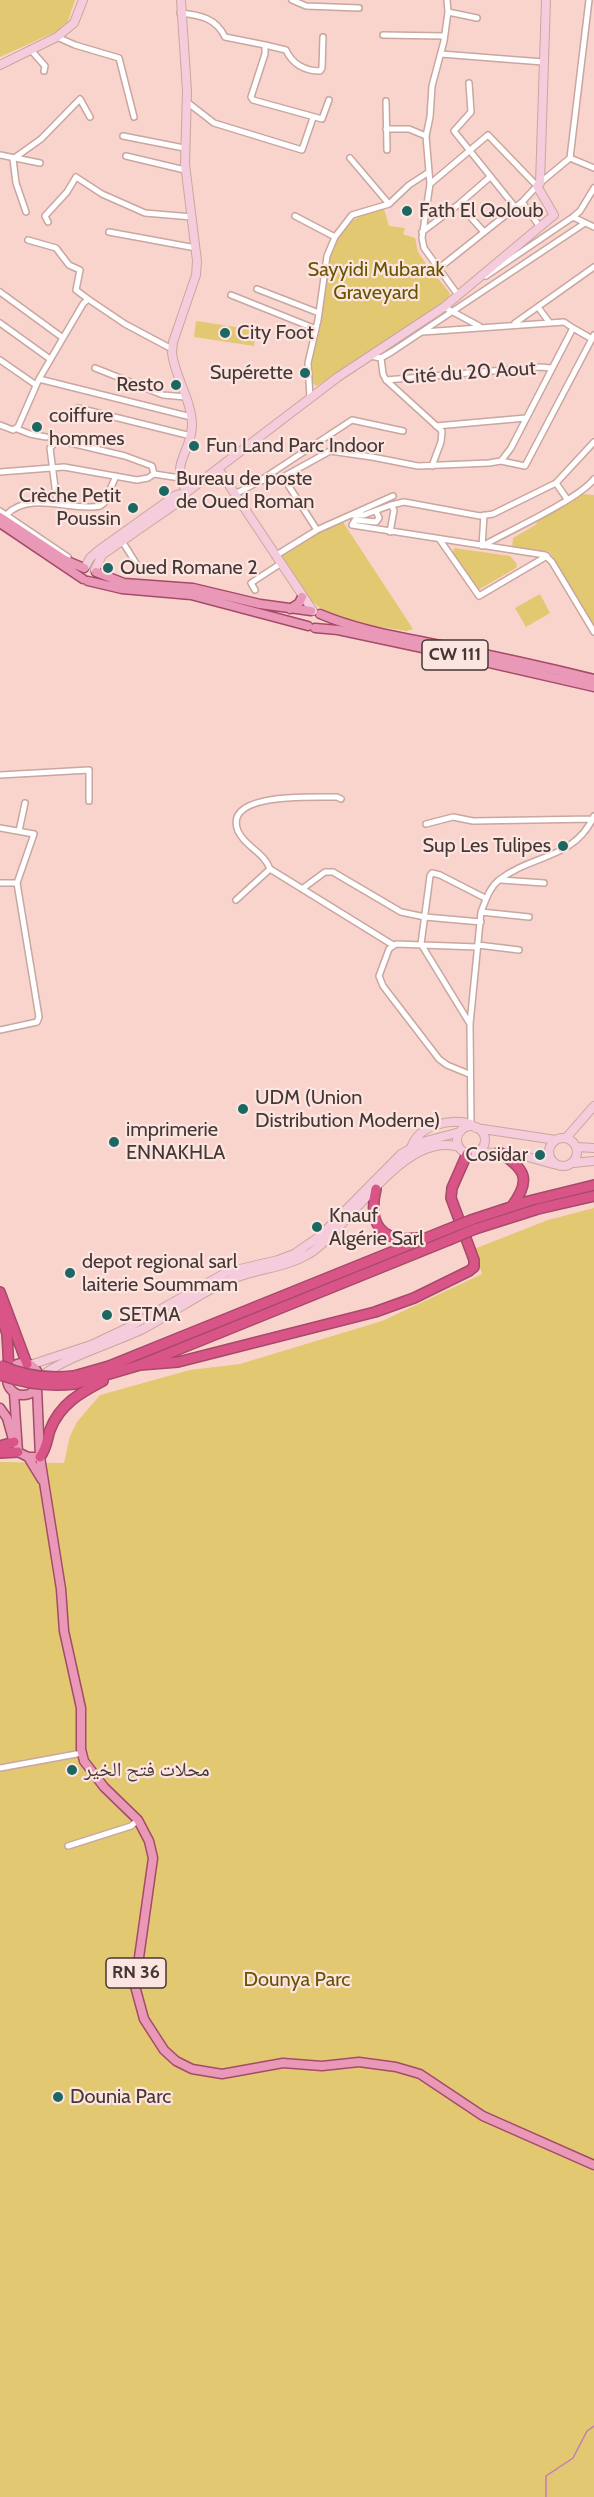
<!DOCTYPE html>
<meta charset="utf-8">
<style>
body{margin:0}
canvas{display:block;background:#f9d4cd}
</style>
<canvas width="594" height="2497"></canvas>
<script>
const ctx = document.querySelector('canvas').getContext('2d');
ctx.lineJoin = 'round';
function fill(path, color) {
  ctx.fillStyle = color;
  ctx.fill(path, 'evenodd');
}
function trace(path, color, width, dash) {
  ctx.strokeStyle = color;
  ctx.lineWidth = width;
  ctx.lineCap = dash ? 'butt' : 'round';
  ctx.setLineDash(dash || []);
  ctx.stroke(path);
}
function write(font, color, halo, rows, align = 'center') {
  ctx.font = font + ' Cabin,"Noto Naskh Arabic",sans-serif';
  ctx.lineWidth = 4.5;
  ctx.setLineDash([]);
  ctx.textBaseline = 'middle';
  ctx.strokeStyle = halo;
  ctx.fillStyle = color;
  for (const [text, x, y, turn = 0] of rows) {
    ctx.save();
    ctx.translate(x, y);
    ctx.rotate((+turn || 0) * Math.PI / 180);
    ctx.textAlign = isNaN(turn) ? turn : align;
    if (halo) ctx.strokeText(text, 0, 0);
    ctx.fillText(text, 0, 0);
    ctx.restore();
  }
}
const green = new Path2D(`
 M 0,0 L 75,0 L 66,27 L 0,57 Z
 M 384,209 L 389,226 L 405,228 L 403,234 L 415,238 L 418,252 L 427,265 L 449,292 L 450,297 L 317,386 L 311,382 C 312,373 311,363 313,354 C 315,342 320,330 322,318 C 327,270 324,218 384,209 Z
 M 196,321 L 256,330 L 254,346 L 194,337 Z
 M 582,494 L 594,495 L 594,626 L 549,551 L 545,553 L 512,548 L 513,538 L 537,524 L 534,520 Z
 M 343,522 L 413,629 L 406,631 C 379,626 333,622 313,602 C 300,590 290,572 280,557 L 314,535 Z
 M 454,548 L 510,556 L 517,564 L 516,568 L 478,590 L 453,553 Z
 M 540,594 L 550,613 L 526,627 L 515,608 Z
 M 594,1208 L 594,2497 L 0,2497 L 0,1462 L 64,1463 L 70,1436 L 77,1422 L 100,1395 L 190,1370 L 240,1364 L 382,1321 L 482,1274 L 474,1249 L 548,1220 Z`);
const stream = new Path2D(`
 M 546,2497 L 546,2476 L 573,2458 L 587,2431 L 594,2426`);
const street = new Path2D(`
 M 292,0 L 306,6 L 359,8
 M 447,0 L 448,12 L 444,41 L 432,86 L 430,117 L 426,136 L 430,184 L 422,238 L 424,248 L 458,295
 M 448,12 L 477,18
 M 180,13 C 200,15 216,18 225,37 L 265,45 L 265,54 L 251,97 L 253,100 L 322,119 L 329,100
 M 383,35 L 444,36
 M 57,37 L 75,45 L 119,58 L 134,117
 M 265,45 L 286,50 C 292,64 305,71 320,71 L 322,68 L 323,37
 M 30,49 L 45,66 L 44,71
 M 441,54 L 543,62
 M 469,83 L 471,112 L 454,131 L 515,207
 M 386,101 L 387,150
 M 187,102 L 214,123 L 302,150 L 313,118
 M 386,129 L 409,129 L 426,136
 M 123,136 L 184,148
 M 0,155 L 40,163
 M 126,156 L 185,170
 M 350,158 L 389,204
 M 570,158 L 594,168
 M 540,183 L 570,158 L 589,0
 M 430,184 L 488,135 L 537,186 L 522,202 L 438,269
 M 522,202 L 540,227
 M 459,204 L 484,232
 M 26,212 L 16,183 L 13,159 L 41,139 L 80,99 L 90,117
 M 295,216 L 335,237
 M 573,217 L 594,227
 M 48,222 L 45,216 L 67,192 L 76,177 L 102,194 L 145,213 L 192,217
 M 109,232 L 196,248
 M 422,232 L 459,204 L 490,177
 M 28,240 L 56,248 L 69,265 L 80,270 L 76,290 L 88,299
 M 486,276 L 573,217 L 580,211 L 594,188
 M 257,289 L 319,313
 M 0,292 L 63,338 L 39,379 L 18,427 L 13,430 L 0,425
 M 231,295 L 316,329
 M 444,307 L 479,326
 M 538,307 L 549,322
 M 0,323 L 50,359
 M 515,323 L 594,267
 M 573,328 L 592,339
 M 63,338 L 83,304 L 88,299 L 125,324 L 172,349
 M 370,356 L 381,358 L 393,351 L 585,223
 M 381,358 L 383,374 L 386,380 L 442,431 L 441,442 L 432,466
 M 0,360 L 36,385
 M 95,368 L 163,395 L 186,397
 M 39,379 L 191,417
 M 386,380 L 539,367 L 552,368
 M 310,398 L 308,363 L 318,320 L 327,256 L 335,237 L 352,215 L 389,204 L 409,185 L 429,172
 M 78,408 L 191,436
 M 436,426 L 526,418
 M 17,429 L 30,434 L 46,437
 M 501,461 L 525,466 L 594,335
 M 0,472 L 64,467 L 137,480 L 148,478 L 154,474 L 180,478
 M 283,477 L 317,530
 M 261,480 L 352,420 L 403,431
 M 556,483 L 567,499
 M 235,494 L 260,481 L 283,477 L 330,451 L 372,457 L 418,466 L 489,463 L 501,461 L 511,448 L 573,328 L 564,322 L 423,332
 M 57,503 L 50,448 L 58,440 L 125,456 L 152,466 L 154,474
 M 391,505 L 404,502 L 480,516 L 493,514 L 556,483 L 594,442
 M 0,511 L 68,557
 M 376,511 L 379,518 L 376,522 L 355,520 L 352,525 L 545,555 L 552,562 L 594,632
 M 6,515 C 30,490 71,512 100,506 L 104,503 L 116,476
 M 352,515 L 364,515 L 391,505 L 394,510 L 390,532
 M 440,540 L 479,596 L 547,556
 M 122,541 L 139,568
 M 484,545 C 509,531 579,499 594,479
 M 482,546 L 484,515
 M 275,556 L 317,530 L 393,496
 M 255,590 L 251,583 L 280,564
 M 0,775 L 89,770 L 89,801
 M 341,799 L 337,797 C 316,798 222,791 238,831 C 245,847 264,852 270,869 L 393,945
 M 426,824 L 453,817 L 473,821 L 593,819
 M 0,828 L 34,834 L 17,883
 M 19,831 L 25,803
 M 501,880 L 544,883
 M 0,883 L 17,883 L 39,1017 L 37,1022 L 0,1030
 M 302,889 L 325,872 L 333,872 L 401,912 L 425,917 L 481,922
 M 236,900 L 270,869
 M 481,912 L 529,917
 M 478,945 L 519,950
 M 470,1024 L 421,944 L 430,876 L 432,873 L 440,875 L 485,898
 M 469,1074 L 447,1065 L 439,1059 L 383,986 L 379,976 L 389,949 L 396,944 L 477,947
 M 471,1127 L 470,1024 L 481,912 C 486,900 489,888 499,880 C 532,854 574,860 594,816
 M 0,1768 L 82,1753
 M 68,1846 L 131,1826 L 138,1820`);
const secondary = new Path2D(`
 M 181,0 L 187,91 L 185,164 L 197,261 L 196,275 L 173,342 L 172,353 C 175,378 192,400 192,426 C 191,454 169,463 187,492
 M 0,65 L 57,37 L 74,23 L 83,0
 M 219,470 L 313,611
 M 85,567 L 90,558 L 99,550 L 176,495 L 187,492
 M 95,570 L 102,555 L 180,501 L 187,492 L 338,377 L 444,307 L 554,215 L 537,186 L 540,183 L 546,0
 M457 1140a14 14 0 1 1 28 0a14 14 0 1 1-28 0Z
 M 476,1128 L 556,1140
 M549 1152a14 14 0 1 1 28 0a14 14 0 1 1-28 0Z
 M 566,1138 L 594,1106
 M 577,1147 L 594,1148
 M 411,1148 C 418,1125 450,1118 471,1124
 M 478,1152 L 517,1154 L 553,1164
 M 573,1163 L 594,1161
 M 30,1365 L 91,1345 L 127,1328 L 227,1272 L 278,1260 L 294,1254 L 320,1236 L 401,1154 L 422,1142 L 460,1132
 M 40,1377 C 67,1356 112,1344 143,1329 C 174,1313 203,1290 235,1278 C 260,1268 285,1268 309,1254 C 351,1227 403,1130 459,1147`);
const primary = new Path2D(`
 M 0,517 L 65,560 L 84,568
 M 0,523 L 83,579
 M 96,572 L 124,583 L 193,588 L 260,604 L 311,611
 M 88,581 L 122,589 L 191,595 L 308,626
 M 290,609 L 299,603 L 302,597
 M 320,614 C 360,631 403,637 445,646 C 495,656 545,667 594,679
 M 315,628 L 338,630 L 446,653 L 594,687
 M7 1379a16 16 0 1 1 32 0a16 16 0 1 1-32 0Z
 M 37,1388 L 40,1457 L 61,1589 L 64,1631 L 81,1708 L 81,1749 L 84,1761 L 104,1787 L 138,1820 L 149,1841 L 153,1858 L 135,1986 L 144,2019 L 164,2050 L 176,2061 L 192,2069 L 222,2074 L 283,2063 L 322,2066 L 359,2062 L 396,2067 L 420,2074 L 483,2116 L 594,2165
 M 14,1393 L 18,1452 L 28,1457 L 40,1457
 M 0,1408 L 7,1418 L 14,1443
 M 28,1457 L 42,1480`);
const highway = new Path2D(`
 M 499,1152 C 525,1169 532,1179 512,1206
 M 376,1189 C 368,1222 380,1243 416,1238
 M 471,1220 L 529,1201 L 594,1185
 M 475,1229 L 538,1209 L 594,1196
 M 0,1292 L 27,1364
 M 0,1311 L 7,1334 L 9,1370
 M 140,1365 L 178,1362 L 375,1312 L 414,1298 L 469,1271 L 474,1267 L 474,1260 L 451,1198 L 452,1188 L 467,1154
 M 74,1376 L 109,1366 L 446,1230
 M 75,1384 L 140,1365 L 449,1240
 M 0,1446 L 14,1442
 M 0,1453 L 18,1452
 M 40,1457 C 47,1448 47,1439 50,1430 C 60,1404 80,1393 103,1381`);
const highwayBridge = new Path2D(`
 M 446,1230 L 471,1220
 M 449,1240 L 475,1229
 M 0,1365 C 24,1376 48,1379 74,1376
 M 0,1375 C 25,1384 48,1387 75,1384`);
const markers = [
 [407,211,6,"#1c6761"],
 [225,333,6,"#1c6761"],
 [305,373,6,"#1c6761"],
 [176,385,6,"#1c6761"],
 [37,427,6,"#1c6761"],
 [194,446,6,"#1c6761"],
 [164,491,6,"#1c6761"],
 [133,508,6,"#1c6761"],
 [108,568,6,"#1c6761"],
 [563,846,6,"#1c6761"],
 [243,1109,6,"#1c6761"],
 [114,1142,6,"#1c6761"],
 [540,1155,6,"#1c6761"],
 [317,1227,6,"#1c6761"],
 [70,1273,6,"#1c6761"],
 [107,1315,6,"#1c6761"],
 [72,1770,6,"#1c6761"],
 [58,2097,6,"#1c6761"]
];
const shields = [
 [455,655,66],
 [136,1973,60]
];
const shieldNames = [
 ["CW 111",455,655],
 ["RN 36",136,1973]
];
const poiNames = [
 ["Fath El Qoloub",419,211],
 ["City Foot",237,333],
 ["Supérette",293,373,"right"],
 ["Resto",164,385,"right"],
 ["coiffure",49,416],
 ["hommes",49,439],
 ["Fun Land Parc Indoor",206,446],
 ["Bureau de poste",176,479],
 ["de Oued Roman",176,502],
 ["Crèche Petit",121,496,"right"],
 ["Poussin",121,519,"right"],
 ["Oued Romane 2",120,568],
 ["Sup Les Tulipes",551,846,"right"],
 ["UDM (Union",255,1098],
 ["Distribution Moderne)",255,1121],
 ["imprimerie",126,1130],
 ["ENNAKHLA",126,1153],
 ["Cosidar",528,1155,"right"],
 ["Knauf",329,1216],
 ["Algérie Sarl",329,1239],
 ["depot regional sarl",82,1262],
 ["laiterie Soummam",82,1285],
 ["SETMA",119,1315],
 ["محلات فتح الخير",84,1770],
 ["Dounia Parc",70,2097]
];
const parkNames = [
 ["Sayyidi Mubarak",376,270],
 ["Graveyard",376,293],
 ["Dounya Parc",297,1980]
];
const streetNames = [
 ["Cité du 20 Aout",469,373,-4]
];
fill(green, '#e2c871');
trace(stream, '#c27abe', 1.5);
trace(street, '#c9a69f', 8);
trace(secondary, '#c9a69f', 10);
trace(primary, '#a64a6a', 11);
trace(highway, '#a64a6a', 12);
trace(street, '#fff', 5);
trace(secondary, '#f4ccdb', 8);
trace(primary, '#e999b7', 8);
trace(highway, '#da5587', 9);
trace(highwayBridge, '#a64a6a', 12, []);
trace(highwayBridge, '#da5587', 9);
for (const [x, y, r, color] of markers) {
  const dot = new Path2D();
  dot.arc(x, y, r, 0, 2 * Math.PI);
  ctx.fillStyle = color;
  ctx.fill(dot);
  trace(dot, '#fce5e1', 2);
}
for (const [x, y, w] of shields) {
  const box = new Path2D();
  box.roundRect(x - w / 2, y - 15, w, 30, 4.5);
  ctx.fillStyle = '#fce5e1';
  ctx.fill(box);
  trace(box, '#453734', 1.5);
}
write('bold 18px', '#453734', null, shieldNames);
write('20px', '#453734', '#fce5e1', poiNames, 'left');
write('20px', '#685500', '#fce5e1', parkNames);
write('20px', '#453734', '#fce5e1', streetNames);
</script>
